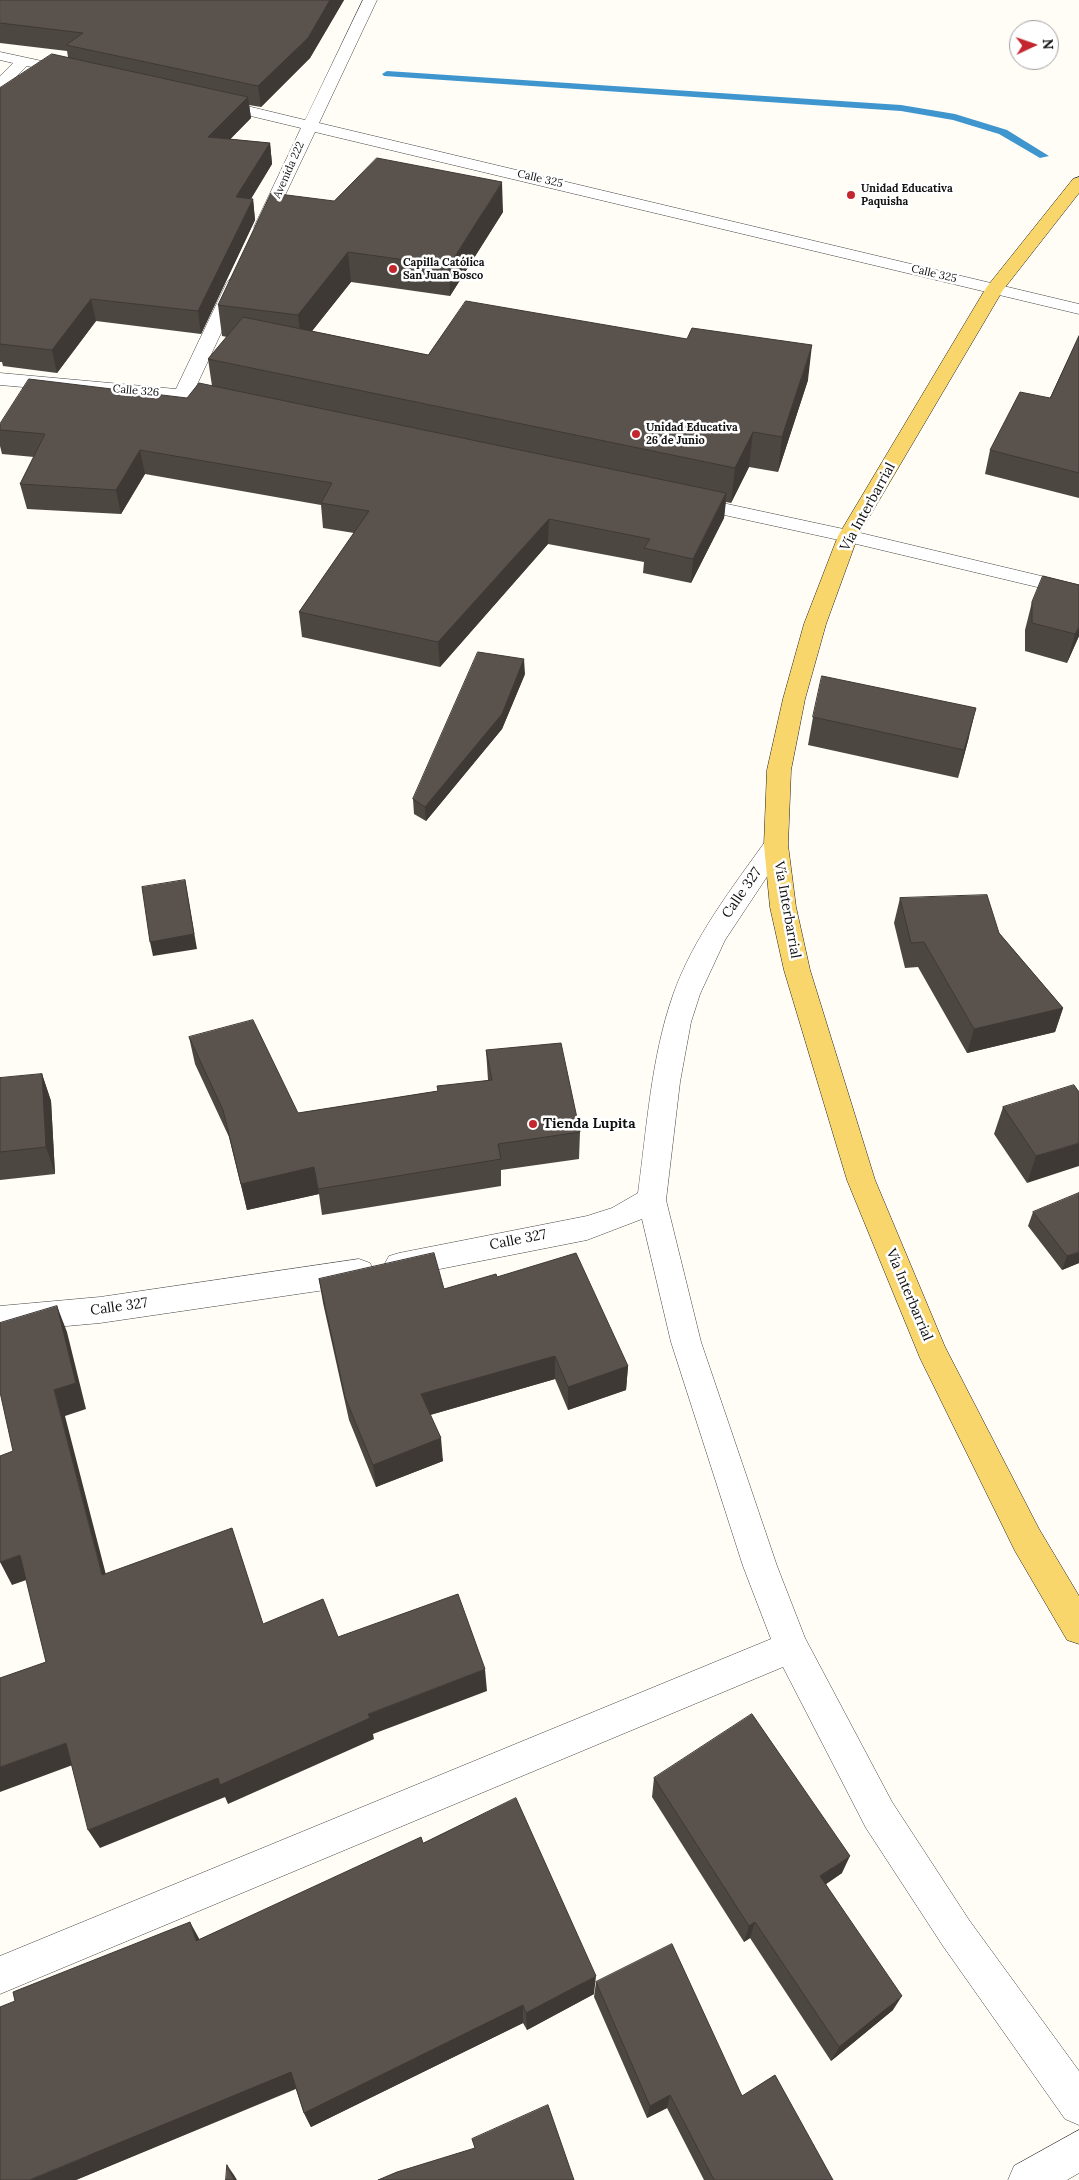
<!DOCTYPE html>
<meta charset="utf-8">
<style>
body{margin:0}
#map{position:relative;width:1079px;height:2180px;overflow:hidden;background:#fffdf5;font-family:Lora,serif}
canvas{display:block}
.north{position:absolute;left:1009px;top:20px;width:50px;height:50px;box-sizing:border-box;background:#fff;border:1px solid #a0a0a0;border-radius:50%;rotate:87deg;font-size:14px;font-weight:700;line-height:20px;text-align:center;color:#111}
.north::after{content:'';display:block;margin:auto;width:18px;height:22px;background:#c4262e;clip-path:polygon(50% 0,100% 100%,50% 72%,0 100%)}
</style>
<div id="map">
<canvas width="1079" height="2180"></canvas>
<div class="north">N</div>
</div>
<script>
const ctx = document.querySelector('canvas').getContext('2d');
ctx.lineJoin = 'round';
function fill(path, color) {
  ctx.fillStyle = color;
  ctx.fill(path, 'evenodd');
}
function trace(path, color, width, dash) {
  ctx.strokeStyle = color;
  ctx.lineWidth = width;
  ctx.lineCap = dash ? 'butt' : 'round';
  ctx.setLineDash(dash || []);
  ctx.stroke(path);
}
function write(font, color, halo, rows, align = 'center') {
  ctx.font = font + ' Lora,serif';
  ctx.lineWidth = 5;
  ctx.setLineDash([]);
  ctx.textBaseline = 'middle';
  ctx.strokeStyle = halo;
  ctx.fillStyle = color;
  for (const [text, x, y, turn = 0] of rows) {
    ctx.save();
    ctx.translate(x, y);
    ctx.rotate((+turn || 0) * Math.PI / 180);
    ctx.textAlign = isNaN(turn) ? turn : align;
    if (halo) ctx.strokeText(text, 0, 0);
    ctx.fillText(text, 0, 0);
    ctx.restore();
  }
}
const stream = new Path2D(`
 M 387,71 L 901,105 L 955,114 L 1007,130 L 1049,156 L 1040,158 L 999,134 L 953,120 L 901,111 L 384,76 L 382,74 Z`);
const street = new Path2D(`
 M 363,0 L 377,0 L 319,123 L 1079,304 L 1079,314 L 315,132 L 270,227 L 268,231 L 256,231 L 254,227 L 301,128 L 209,106 L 206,103 L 214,98 L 305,120 Z
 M 0,52 L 79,69 L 81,72 L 74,76 L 27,66 L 5,88 L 0,90 L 0,76 L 13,63 L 0,60 Z
 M 235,279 L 241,280 L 244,284 L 194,391 L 232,399 L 235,403 L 232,407 L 225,409 L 183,401 L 0,385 L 0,373 L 176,389 L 226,284 L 229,280 Z
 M 690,496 L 848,530 L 1079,585 L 1079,597 L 848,542 L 683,506 L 680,502 L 683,498 Z
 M 776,837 L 785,839 L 788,845 L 725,940 L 700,994 L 691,1022 L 680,1082 L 666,1200 L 701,1342 L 777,1566 L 805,1638 L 892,1802 L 969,1920 L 1079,2071 L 1079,2125 L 1065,2119 L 943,1946 L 866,1828 L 783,1667 L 0,1994 L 0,1956 L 771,1639 L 743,1566 L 671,1342 L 642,1219 L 587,1240 L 399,1277 L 389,1274 L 384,1265 L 389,1256 L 399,1253 L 587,1216 L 612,1208 L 638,1193 C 647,1127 651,1058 673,995 C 693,938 732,888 767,839 Z
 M 359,1259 L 370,1263 L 374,1272 L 370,1281 L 359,1285 L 100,1323 L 0,1332 L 0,1306 L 100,1297 Z
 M 1079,2130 L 1079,2173 L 1067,2180 L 1008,2180 L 1014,2166 Z`);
const primary = new Path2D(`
 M 1079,177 L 1079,193 L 1003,290 L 858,536 L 826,624 L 805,699 L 791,770 L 788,845 L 796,907 L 810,970 L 875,1180 L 945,1347 L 1039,1529 L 1079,1596 L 1079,1644 L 1067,1640 L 1015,1551 L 920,1358 L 847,1180 L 784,970 L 770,907 L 764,845 L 767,770 L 783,699 L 804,624 L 838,536 L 986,288 L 1073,179 Z`);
const wall = new Path2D(`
 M 0,0 L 344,0 L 310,58 L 261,107 L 249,105 L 251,118 L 230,139 L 270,143 L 272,164 L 251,199 L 253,199 L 255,220 L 201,334 L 96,321 L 57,373 L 3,366 L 2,362 L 0,362 L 0,88 L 68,57 L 67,51 L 0,43 Z
 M 334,201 L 503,212 L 450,296 L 351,282 L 312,331 L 428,355 L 808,380 L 778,472 L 749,467 L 731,503 L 726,502 L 724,518 L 691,583 L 643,573 L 644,562 L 548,544 L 440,667 L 302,637 L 299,612 L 354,533 L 323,528 L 321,505 L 145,474 L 121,514 L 27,509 L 20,484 L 34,457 L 2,454 L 0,446 L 0,430 L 187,398 L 212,386 L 208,359 L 227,337 L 222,336 L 218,305 Z
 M 1079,336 L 1079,498 L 985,474 L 990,450 L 1050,398 Z
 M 1032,602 L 1079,636 L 1067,663 L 1025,651 L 1025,630 Z
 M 525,674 L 502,729 L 426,821 L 414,814 L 413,799 Z
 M 813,717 L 969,737 L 958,778 L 808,745 Z
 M 900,898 L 999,933 L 1063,1008 L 1055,1032 L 967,1053 L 918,967 L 905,968 L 894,923 Z
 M 189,1037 L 298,1113 L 438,1091 L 488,1080 L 486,1050 L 580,1132 L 579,1159 L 501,1170 L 501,1186 L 322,1215 L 319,1194 L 247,1210 L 229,1137 L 195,1064 Z
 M 42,1074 L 51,1101 L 55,1174 L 0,1180 L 0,1078 Z
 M 1079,1092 L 1027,1183 L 994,1134 L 1003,1107 Z
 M 1033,1212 L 1079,1263 L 1062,1270 L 1028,1226 Z
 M 497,1277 L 628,1366 L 626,1390 L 568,1410 L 555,1379 L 430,1415 L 443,1461 L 376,1487 L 349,1420 L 323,1303 L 319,1279 L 444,1289 Z
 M 654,1778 L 842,1873 L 826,1884 L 893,2010 L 831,2061 L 750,1938 L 744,1942 L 652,1797 Z
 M 423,1843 L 594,1994 L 527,2030 L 523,2023 L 311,2127 L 304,2113 L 296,2089 L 76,2180 L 200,1939 Z
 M 596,1982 L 742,2096 L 833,2180 L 704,2180 L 667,2108 L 647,2118 L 594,1997 Z`);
const shadedWall = new Path2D(`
 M 330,0 L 344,0 L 310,58 L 261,107 L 258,86 Z
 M 248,97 L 251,118 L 211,159 L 208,137 Z
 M 270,143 L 272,164 L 239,218 L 236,197 Z
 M 502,182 L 503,212 L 450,296 L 449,266 Z
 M 253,199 L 255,220 L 201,334 L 198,311 Z
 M 348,252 L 351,282 L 301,345 L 298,315 Z
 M 91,299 L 96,321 L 57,373 L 52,350 Z
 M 812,345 L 808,380 L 778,472 L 782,437 Z
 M 753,432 L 749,467 L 731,503 L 735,468 Z
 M 140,450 L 145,474 L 121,514 L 116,490 Z
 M 726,493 L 724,518 L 691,583 L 693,559 Z
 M 549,519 L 548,544 L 440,667 L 438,642 Z
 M 1079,626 L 1079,636 L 1067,663 L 1075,634 Z
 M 524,659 L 525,674 L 502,729 L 426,821 L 425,807 Z
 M 976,708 L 969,737 L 958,778 L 964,750 Z
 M 185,880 L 197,949 L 153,956 L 150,942 Z
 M 1063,1008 L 1055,1032 L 967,1053 L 974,1029 Z
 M 42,1074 L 51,1101 L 55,1174 L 46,1147 Z
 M 1079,1143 L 1079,1166 L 1027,1183 L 1036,1156 Z
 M 314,1167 L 319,1194 L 247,1210 L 241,1184 Z
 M 1079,1252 L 1079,1263 L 1062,1270 L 1067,1256 Z
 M 57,1306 L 67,1332 L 86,1409 L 65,1416 L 112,1598 L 102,1575 L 54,1390 Z
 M 555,1356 L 555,1379 L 423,1417 L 421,1394 Z
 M 628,1366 L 626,1390 L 568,1410 L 568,1387 Z
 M 441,1438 L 443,1461 L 376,1487 L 373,1465 Z
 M 20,1555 L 32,1578 L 12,1585 L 0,1562 Z
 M 485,1669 L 487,1691 L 373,1734 L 374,1739 L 228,1804 L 225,1797 L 100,1848 L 88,1830 L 368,1714 Z
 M 66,1743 L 78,1763 L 0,1792 L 0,1767 Z
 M 850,1856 L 842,1873 L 813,1893 L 820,1876 Z
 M 190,1922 L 201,1942 L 196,1941 Z
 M 755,1922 L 750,1938 L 744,1942 L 749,1926 Z
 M 596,1976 L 594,1994 L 527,2030 L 526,2013 Z
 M 902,1996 L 893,2010 L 831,2061 L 839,2047 Z
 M 523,2005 L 523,2023 L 311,2127 L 304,2113 Z
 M 291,2072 L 299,2087 L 76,2180 L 29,2180 Z
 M 670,2095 L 667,2108 L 647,2118 L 650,2106 Z
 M 227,2165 L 234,2175 L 237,2180 L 234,2180 Z`);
const building = new Path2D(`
 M 0,0 L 330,0 L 308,38 L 258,86 L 66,45 L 83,33 L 0,23 Z
 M 52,54 L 248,97 L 208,137 L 270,143 L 236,197 L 253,199 L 198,311 L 91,299 L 52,350 L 0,344 L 0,88 Z
 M 377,158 L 502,182 L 449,266 L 348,252 L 298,315 L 218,305 L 271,193 L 334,201 Z
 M 466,301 L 687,339 L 692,328 L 812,345 L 782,437 L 753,432 L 735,468 L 208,359 L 243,317 L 428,355 Z
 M 1079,336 L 1079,473 L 990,450 L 1020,392 L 1050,398 Z
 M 29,379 L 187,398 L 199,383 L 726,493 L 693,559 L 644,548 L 650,539 L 549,519 L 438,642 L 299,612 L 369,511 L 321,503 L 332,483 L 140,450 L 116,490 L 20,484 L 45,434 L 0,430 L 0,424 Z
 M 1043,576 L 1079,585 L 1079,626 L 1075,634 L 1032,623 L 1032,602 Z
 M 478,652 L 524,659 L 502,714 L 425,807 L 413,799 Z
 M 822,676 L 976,708 L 964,750 L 813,717 Z
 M 185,880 L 194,934 L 150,942 L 142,887 Z
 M 987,895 L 999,933 L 1063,1008 L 974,1029 L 924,942 L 911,943 L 900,898 Z
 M 253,1020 L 298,1113 L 438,1091 L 437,1086 L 492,1080 L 486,1050 L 561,1043 L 580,1132 L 498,1144 L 501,1159 L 318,1189 L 314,1167 L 241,1184 L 223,1110 L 189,1037 Z
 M 42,1074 L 46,1147 L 0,1152 L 0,1078 Z
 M 1074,1085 L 1079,1092 L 1079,1143 L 1036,1156 L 1003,1107 Z
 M 1079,1193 L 1079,1252 L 1067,1256 L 1033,1212 Z
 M 434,1253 L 444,1289 L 496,1274 L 497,1277 L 576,1253 L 628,1366 L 568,1387 L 555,1356 L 421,1394 L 441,1438 L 373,1465 L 345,1397 L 319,1279 Z
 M 57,1306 L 76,1383 L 54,1390 L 102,1575 L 232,1528 L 263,1624 L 323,1599 L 338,1637 L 458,1594 L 485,1669 L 368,1714 L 370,1718 L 220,1785 L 218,1778 L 88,1830 L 66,1743 L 0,1767 L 0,1678 L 46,1662 L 20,1555 L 0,1562 L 0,1456 L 13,1451 L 0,1392 L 0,1323 Z
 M 752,1714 L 850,1856 L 820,1876 L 902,1996 L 839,2047 L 755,1922 L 749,1926 L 654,1778 Z
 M 516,1798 L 596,1976 L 526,2013 L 523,2005 L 304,2113 L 291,2072 L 29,2180 L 0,2180 L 0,2007 L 15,2001 L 13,1992 L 190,1922 L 196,1941 L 421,1837 L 423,1843 Z
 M 672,1944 L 742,2096 L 775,2075 L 833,2180 L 714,2180 L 670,2095 L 650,2106 L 596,1982 Z
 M 548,2105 L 574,2180 L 378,2180 L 397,2172 L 475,2148 L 472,2139 Z
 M 227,2165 L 234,2180 L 226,2180 Z`);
const markers = [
 [851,195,5,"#c4262e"],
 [393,269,5,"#c4262e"],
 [636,434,5,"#c4262e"],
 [533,1124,5,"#c4262e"]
];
const farStreetnames = [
 ["Avenida 222",289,170,-66],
 ["Calle 325",540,179,13],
 ["Calle 325",934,274,13],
 ["Calle 326",136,391,5]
];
const farPoinames = [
 ["Unidad Educativa",861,189],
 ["Paquisha",861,202],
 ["Capilla Católica",403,263],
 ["San Juan Bosco",403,276],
 ["Unidad Educativa",646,428],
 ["26 de Junio",646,441]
];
const streetNames = [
 ["Vía Interbarrial",868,507,-61],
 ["Calle 327",742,893,-55],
 ["Vía Interbarrial",787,910,80],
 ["Calle 327",518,1240,-11],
 ["Vía Interbarrial",909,1295,67],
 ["Calle 327",119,1307,-8]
];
const poiNames = [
 ["Tienda Lupita",543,1124]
];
fill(stream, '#3f96cf');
trace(street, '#444', 1);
trace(primary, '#222', 1);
fill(street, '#fff');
fill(primary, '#f9d66b');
fill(wall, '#4d4742');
fill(shadedWall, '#3f3936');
fill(building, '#5a524d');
trace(building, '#3f3936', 1);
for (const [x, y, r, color] of markers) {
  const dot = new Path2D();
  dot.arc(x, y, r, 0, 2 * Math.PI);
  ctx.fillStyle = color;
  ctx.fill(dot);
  trace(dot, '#fff', 2);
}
write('11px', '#111', '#fff', farStreetnames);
write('bold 11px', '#111', '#fff', farPoinames, 'left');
write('14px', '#111', '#fff', streetNames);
write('bold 14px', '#111', '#fff', poiNames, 'left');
</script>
